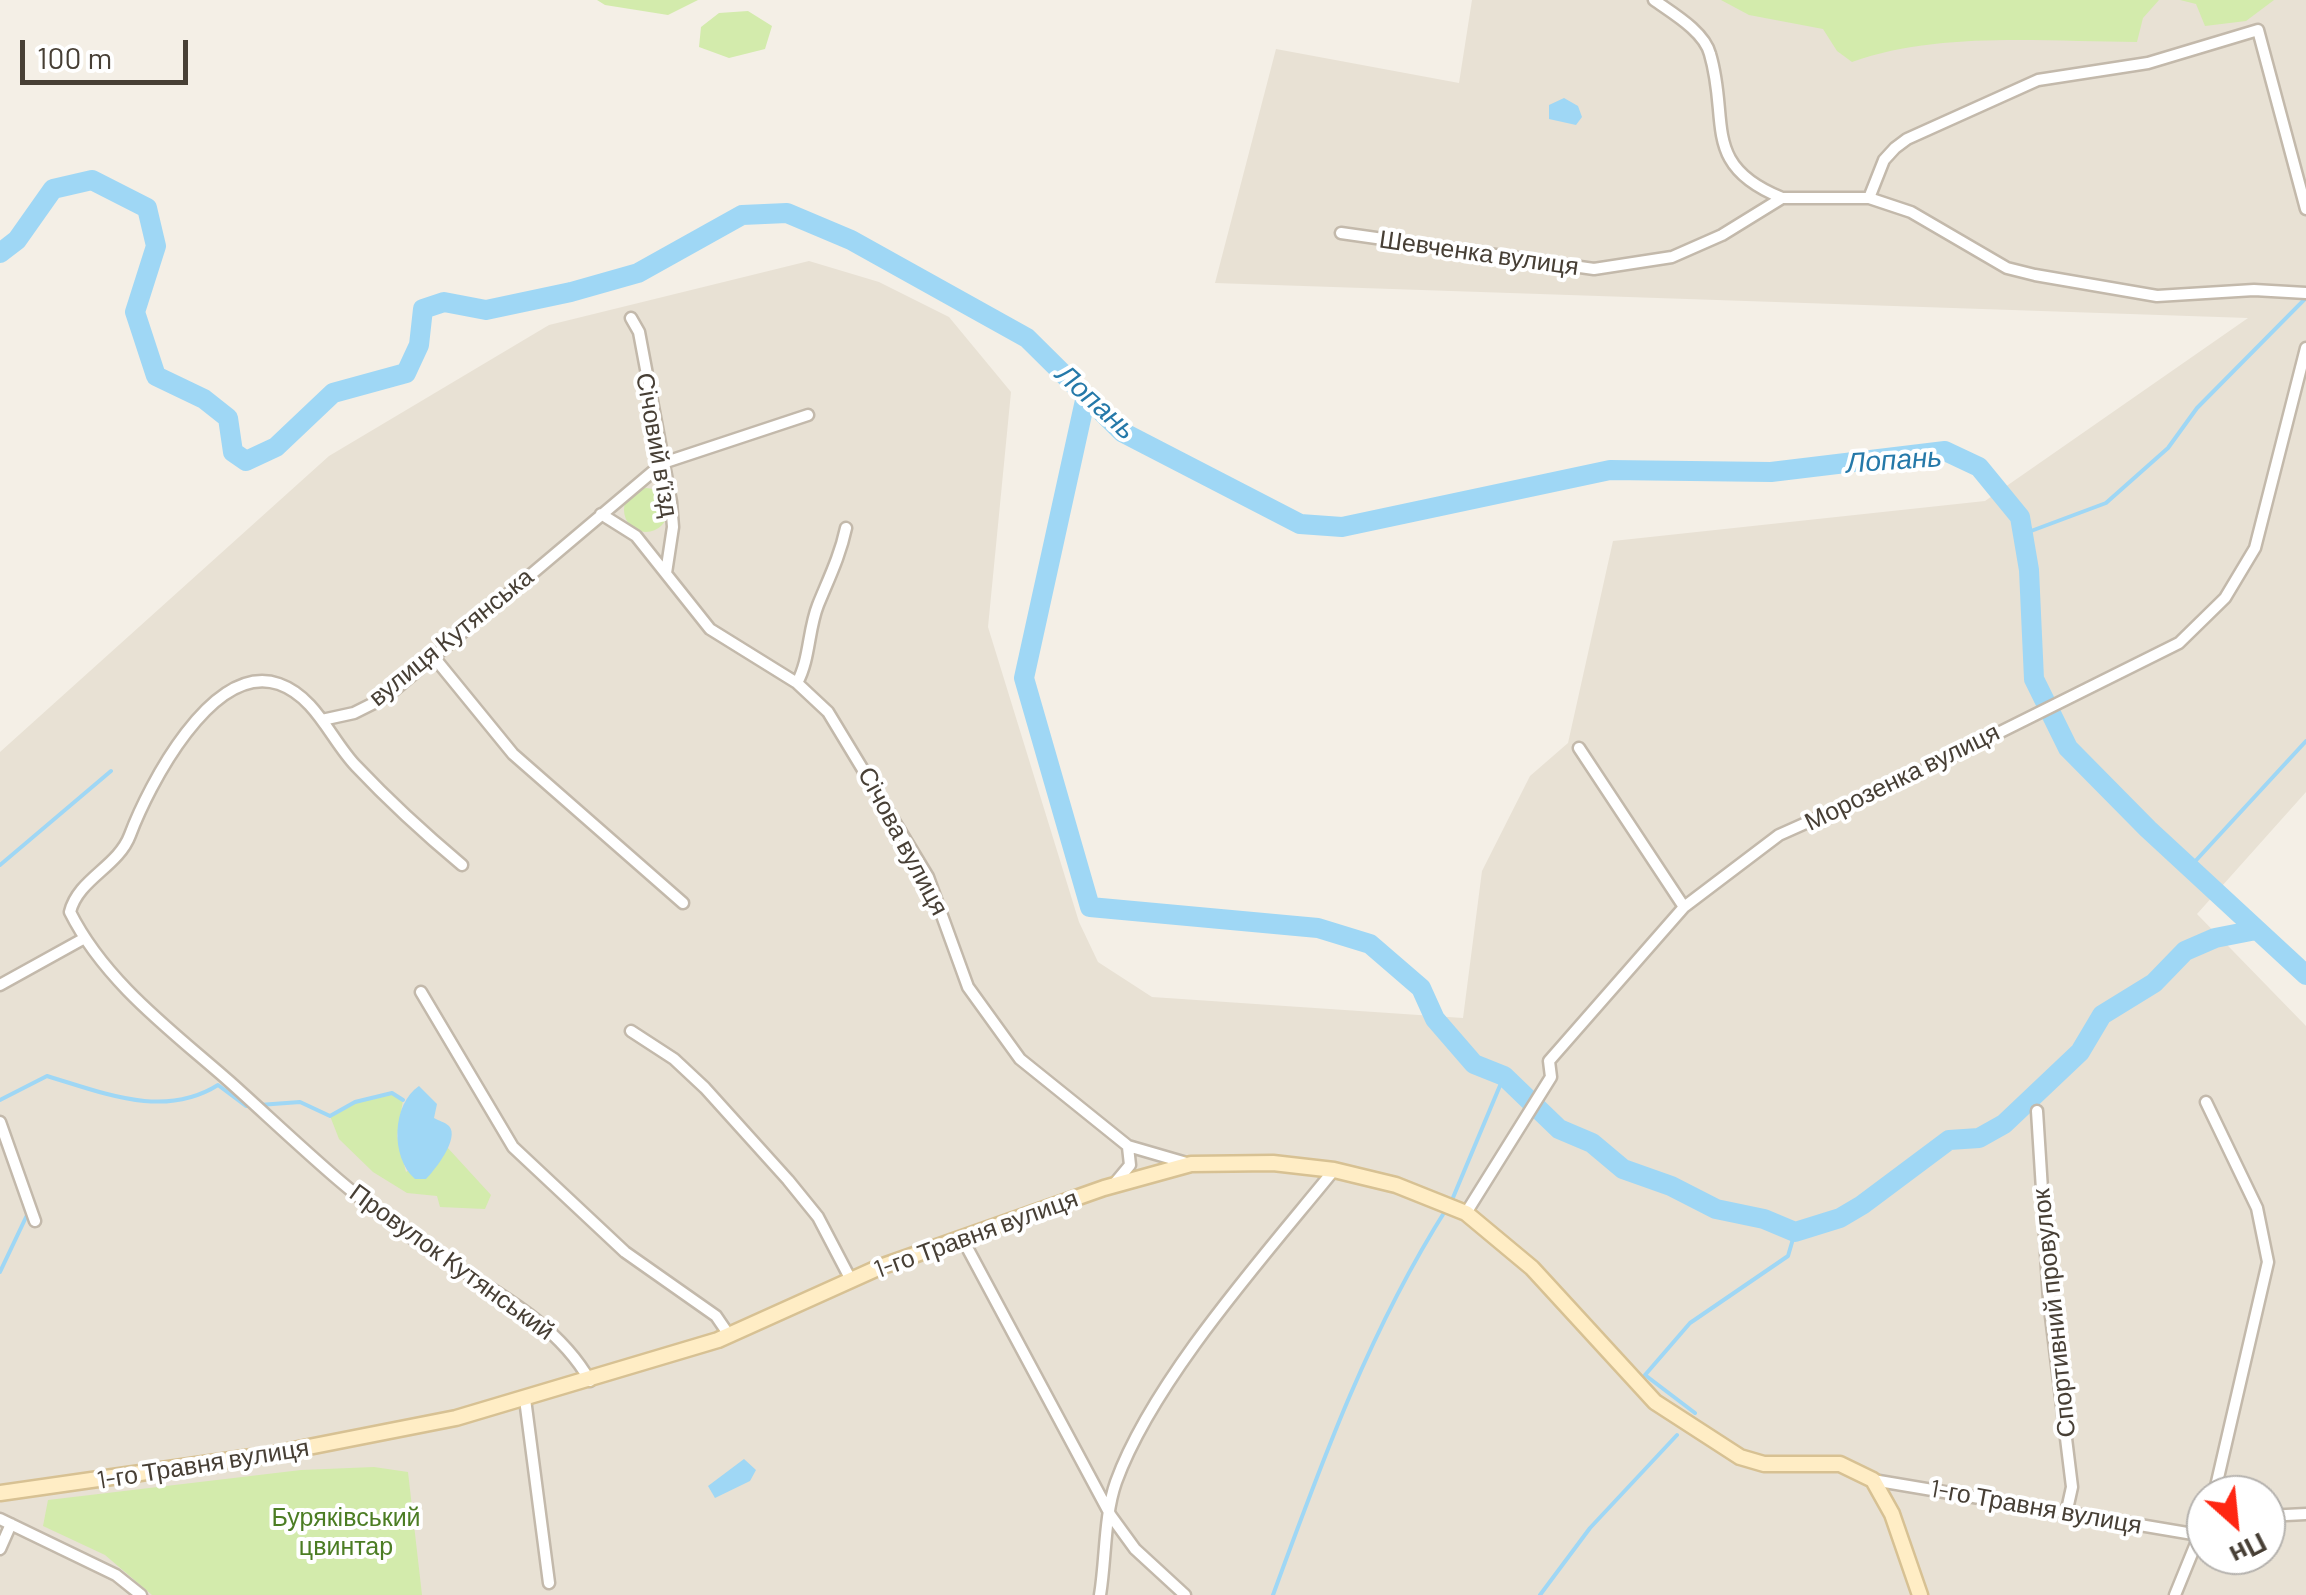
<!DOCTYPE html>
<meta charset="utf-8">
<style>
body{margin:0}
#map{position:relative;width:2306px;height:1595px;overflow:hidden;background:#f4efe6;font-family:Barlow,sans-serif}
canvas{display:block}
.north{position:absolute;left:2186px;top:1475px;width:100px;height:100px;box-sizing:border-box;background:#fff;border:2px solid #b5b2ae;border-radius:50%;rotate:153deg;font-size:28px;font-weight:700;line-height:40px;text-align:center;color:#473f35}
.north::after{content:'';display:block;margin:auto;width:35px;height:45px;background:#ff2712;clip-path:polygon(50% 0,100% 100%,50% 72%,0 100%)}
.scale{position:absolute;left:20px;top:40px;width:168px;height:45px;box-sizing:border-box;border:5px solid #473f35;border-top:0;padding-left:12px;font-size:30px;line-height:35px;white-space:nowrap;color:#473f35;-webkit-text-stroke:8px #fff;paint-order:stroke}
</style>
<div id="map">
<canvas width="2306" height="1595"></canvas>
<div class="north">Пн</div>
<div class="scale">100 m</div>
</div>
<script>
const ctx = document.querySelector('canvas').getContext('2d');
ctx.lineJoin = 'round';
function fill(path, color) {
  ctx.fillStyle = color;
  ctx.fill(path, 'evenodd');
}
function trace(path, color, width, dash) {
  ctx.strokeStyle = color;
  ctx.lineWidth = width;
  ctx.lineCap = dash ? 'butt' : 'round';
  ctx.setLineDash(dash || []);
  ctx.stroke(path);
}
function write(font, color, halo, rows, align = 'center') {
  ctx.font = font + ' Barlow,sans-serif';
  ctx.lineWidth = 8;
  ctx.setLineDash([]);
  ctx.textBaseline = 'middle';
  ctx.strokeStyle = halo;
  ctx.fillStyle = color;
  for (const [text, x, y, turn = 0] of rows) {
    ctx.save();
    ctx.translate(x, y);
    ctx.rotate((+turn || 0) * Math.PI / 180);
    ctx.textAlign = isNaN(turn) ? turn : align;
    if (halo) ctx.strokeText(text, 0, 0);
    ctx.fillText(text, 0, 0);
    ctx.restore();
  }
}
const residential = new Path2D(`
 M 1472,0 L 2306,0 L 2306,792 L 2197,914 L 2306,1026 L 2306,1595 L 0,1595 L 0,752 L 329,456 L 549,325 L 809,261 L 879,282 L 949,317 L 1011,392 L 988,627 L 1079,922 L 1098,962 L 1152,997 L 1463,1018 L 1482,871 L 1530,776 L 1568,743 L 1613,541 L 1985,501 L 2248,318 L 1215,283 L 1276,49 L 1459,83 ZM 2206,1495 L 2266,1495 L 2266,1555 L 2206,1555 Z`);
const green = new Path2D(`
 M 597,0 L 698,0 L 668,15 L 605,5 Z
 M 1721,0 L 2159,0 L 2143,18 L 2137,42 C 2045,42 1939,31 1852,62 L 1837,51 L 1823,29 L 1749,15 Z
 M 2180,0 L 2274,0 L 2246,21 L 2205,26 L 2196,4 Z
 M 748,11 L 772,26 L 765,49 L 729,58 L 699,47 L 701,27 L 719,13 Z
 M624 510a22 22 0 1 1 44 0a22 22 0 1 1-44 0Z
 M 392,1093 L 403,1100 L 397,1136 L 406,1172 L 446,1146 L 491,1195 L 485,1209 L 440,1207 L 437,1196 L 407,1193 L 373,1172 L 339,1139 L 330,1116 L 355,1102 Z
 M 374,1467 L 408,1472 L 422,1595 L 152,1595 L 105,1555 L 43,1526 L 48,1500 L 301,1470 Z`);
const water = new Path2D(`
 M 1564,98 L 1578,106 L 1582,117 L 1576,125 L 1549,119 L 1549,105 Z
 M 419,1086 L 437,1104 L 434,1118 C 439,1121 445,1122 449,1126 C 460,1138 435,1170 426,1179 L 415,1179 C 390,1157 392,1104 419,1086 Z
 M 744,1459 L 756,1470 L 750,1481 L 715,1498 L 708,1486 Z`);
const stream = new Path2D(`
 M 2023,534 L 2106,503 L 2168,448 L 2197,408 L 2306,298
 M 0,865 L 111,771
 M 2189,868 L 2306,741
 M 0,1100 L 47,1076 C 104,1093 164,1119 218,1085 L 246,1106 L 300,1102 L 330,1116 L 355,1102 L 392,1093 L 403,1100
 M 1452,1200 L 1504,1076
 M 0,1272 L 28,1213
 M 1695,1413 L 1645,1375 L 1690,1323 L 1788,1256 L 1795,1232
 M 1273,1595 C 1322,1461 1370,1329 1447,1208
 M 1540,1595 L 1590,1528 L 1677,1435`);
const river = new Path2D(`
 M 0,253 L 17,240 L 53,189 L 92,180 L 147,208 L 156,246 L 135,312 L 156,376 L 204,399 L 228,418 L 233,452 L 246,461 L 276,447 L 333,393 L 406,373 L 419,345 L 423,309 L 444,302 L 486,310 L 571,292 L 638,273 L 742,215 L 787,213 L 851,240 L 1027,338 L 1122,432 L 1300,524 L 1342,527 L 1610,470 L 1771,472 L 1945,451 L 1979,467 L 2020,517 L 2029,570 L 2034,679 L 2068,748 L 2148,829 L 2306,975
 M 1086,396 L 1024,678 L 1090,907 L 1318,928 L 1370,944 L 1421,988 L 1435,1019 L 1474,1064 L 1504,1076 L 1559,1129 L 1592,1143 L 1623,1169 L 1671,1186 L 1716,1209 L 1764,1219 L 1795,1232 L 1840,1218 L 1862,1205 L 1949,1140 L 1979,1138 L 2004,1124 L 2080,1052 L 2102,1015 L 2154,983 L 2185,951 L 2215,938 L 2256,930`);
const street = new Path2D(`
 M 1654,0 C 1672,13 1704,31 1710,54 C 1730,121 1700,165 1782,198
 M 1869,198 L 1884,160 L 1895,148 L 1907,139 L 2038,80 L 2148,63 L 2258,30 L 2306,209
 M 1341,233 L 1594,269 L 1672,257 L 1722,235 L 1782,198 L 1869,198 L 1911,212 L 2007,268 L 2035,275 L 2157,296 L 2254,290 L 2306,293
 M 631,318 L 639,332 L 671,502 L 673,527 L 666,573
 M 601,514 L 636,536 L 710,629 L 797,683 L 828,712 L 928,877 L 968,987 L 1020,1059 L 1128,1146 L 1190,1164
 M 433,656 L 513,754 L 683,903
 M 797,683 C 810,659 808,630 818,605 C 829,578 840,556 846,528
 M 322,720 L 354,713 L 386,697 L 663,463 L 808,415
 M 1579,748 L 1684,907
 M 462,865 C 425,834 390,802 356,766 C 331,740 316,697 279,684 C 212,661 148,787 130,835 C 118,867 78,879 70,912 C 105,982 172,1031 230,1082 C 290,1136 348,1193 415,1240 C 476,1283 553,1315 590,1381
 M 0,985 L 83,939
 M 421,992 L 513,1147 L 625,1252 L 716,1316 L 729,1335
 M 631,1031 L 674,1059 L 705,1088 L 788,1180 L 818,1217 L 851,1280
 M 2206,1102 L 2257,1208 L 2268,1262 L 2214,1495
 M 2037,1111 L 2049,1300 L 2072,1487 L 2066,1514
 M 0,1122 L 35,1221
 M 1115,1183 L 1130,1165 L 1128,1147
 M 1466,1213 L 1551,1077 L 1549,1061 L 1684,907 L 1779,835 L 1918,773 L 2179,643 L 2225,598 L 2255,548 L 2306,348
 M 962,1238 L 1111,1516 L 1135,1549 L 1185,1595
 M 525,1399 L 549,1583
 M 1873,1480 L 2199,1535
 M 2266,1516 L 2306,1514
 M 0,1519 L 116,1575 L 141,1595
 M 0,1549 L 11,1524
 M 1100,1595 C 1106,1559 1104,1516 1116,1482 C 1153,1380 1265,1255 1334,1170
 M 2175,1595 L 2206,1519`);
const secondary = new Path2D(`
 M 0,1493 L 273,1454 L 456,1418 L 718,1340 L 880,1267 L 1104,1188 L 1191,1164 L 1273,1163 L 1334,1170 L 1396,1185 L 1466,1213 L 1532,1268 L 1655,1402 L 1740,1457 L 1764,1464 L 1840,1464 L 1873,1480 L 1892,1514 L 1920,1595`);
const streetNames = [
 ["Шевченка вулиця",1479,253,8],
 ["Січовий в’їзд",657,445,80],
 ["вулиця Кутянська",451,637,-39],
 ["Морозенка вулиця",1902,777,-26],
 ["Січова вулиця",903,841,62],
 ["1-го Травня вулиця",976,1234,-20],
 ["Провулок Кутянський",452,1262,36],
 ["Спортивний провулок",2054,1313,-96],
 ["1-го Травня вулиця",203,1464,-9],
 ["1-го Травня вулиця",2036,1507,10]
];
const parkNames = [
 ["Буряківський",346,1518],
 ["цвинтар",346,1547]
];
const waterNames = [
 ["Лопань",1096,402,42],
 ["Лопань",1894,460,-4]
];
fill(residential, '#e8e1d4');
fill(green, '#d3ebac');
fill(water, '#9fd7f5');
trace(stream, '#9fd7f5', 4);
trace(river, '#9fd7f5', 20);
trace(street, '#c3b9ab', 15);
trace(secondary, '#d7c193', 19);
trace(street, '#fff', 10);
trace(secondary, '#ffedc5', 14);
write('25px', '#473f35', '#fff', streetNames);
write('25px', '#4c7d24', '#fff', parkNames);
write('italic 28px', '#2579a9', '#fff', waterNames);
</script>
